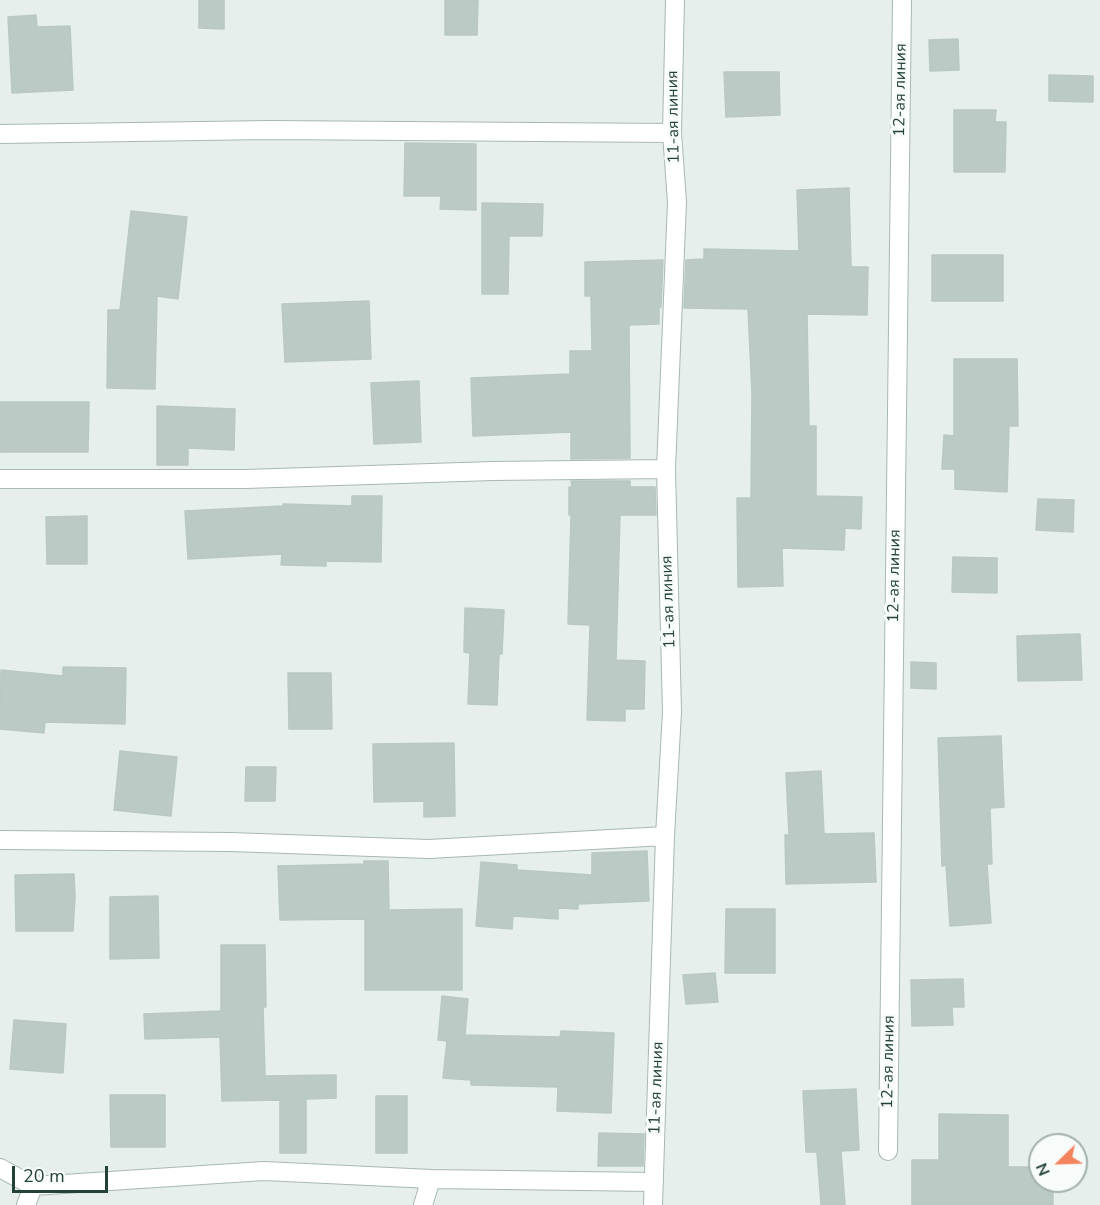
<!DOCTYPE html>
<meta charset="utf-8">
<style>
body{margin:0}
#map{position:relative;width:1100px;height:1205px;overflow:hidden;background:#e6efeb;font-family:"Nunito Sans",sans-serif}
canvas{display:block}
.north{position:absolute;left:1028px;top:1133px;width:60px;height:60px;box-sizing:border-box;background:#f7fbf9;border:2px solid #a3b1ad;border-radius:50%;rotate:247deg;font-size:16px;font-weight:700;line-height:24px;text-align:center;color:#24423a}
.north::after{content:'';display:block;margin:auto;width:21px;height:27px;background:#f4845f;clip-path:polygon(50% 0,100% 100%,50% 72%,0 100%)}
.scale{position:absolute;left:12px;top:1166px;width:96px;height:27px;box-sizing:border-box;border:3px solid #24423a;border-top:0;padding-left:8px;font-size:18px;line-height:21px;white-space:nowrap;color:#24423a;-webkit-text-stroke:4px #f7fbf9;paint-order:stroke}
</style>
<div id="map">
<canvas width="1100" height="1205"></canvas>
<div class="north">N</div>
<div class="scale">20 m</div>
</div>
<script>
const ctx = document.querySelector('canvas').getContext('2d');
ctx.lineJoin = 'round';
function fill(path, color) {
  ctx.fillStyle = color;
  ctx.fill(path, 'evenodd');
}
function trace(path, color, width, dash) {
  ctx.strokeStyle = color;
  ctx.lineWidth = width;
  ctx.lineCap = dash ? 'butt' : 'round';
  ctx.setLineDash(dash || []);
  ctx.stroke(path);
}
function write(font, color, halo, rows, align = 'center') {
  ctx.font = font + ' "Nunito Sans",sans-serif';
  ctx.lineWidth = 6;
  ctx.setLineDash([]);
  ctx.textBaseline = 'middle';
  ctx.strokeStyle = halo;
  ctx.fillStyle = color;
  for (const [text, x, y, turn = 0] of rows) {
    ctx.save();
    ctx.translate(x, y);
    ctx.rotate((+turn || 0) * Math.PI / 180);
    ctx.textAlign = isNaN(turn) ? turn : align;
    if (halo) ctx.strokeText(text, 0, 0);
    ctx.fillText(text, 0, 0);
    ctx.restore();
  }
}
const building = new Path2D(`
 M 199,0 L 224,0 L 224,29 L 199,28 Z
 M 445,0 L 478,0 L 477,35 L 445,35 Z
 M 36,15 L 37,27 L 70,26 L 73,90 L 12,93 L 8,17 Z
 M 958,39 L 959,70 L 930,71 L 929,40 Z
 M 724,72 L 779,72 L 780,115 L 726,117 Z
 M 1049,75 L 1093,76 L 1093,102 L 1049,101 Z
 M 954,110 L 996,110 L 995,122 L 1006,122 L 1005,172 L 954,172 Z
 M 405,143 L 476,144 L 476,210 L 440,209 L 441,196 L 404,196 Z
 M 849,188 L 851,267 L 868,267 L 867,315 L 807,314 L 809,426 L 816,426 L 816,496 L 862,497 L 861,529 L 845,528 L 844,550 L 782,548 L 783,586 L 738,587 L 737,498 L 751,498 L 752,393 L 748,309 L 684,308 L 686,260 L 704,259 L 704,249 L 799,251 L 797,190 Z
 M 482,203 L 543,204 L 542,236 L 509,236 L 508,294 L 482,294 Z
 M 131,211 L 187,217 L 178,299 L 157,296 L 155,389 L 107,388 L 108,310 L 120,310 Z
 M 932,255 L 1003,255 L 1003,301 L 932,301 Z
 M 663,260 L 661,307 L 659,307 L 659,324 L 629,325 L 630,458 L 571,459 L 571,432 L 473,436 L 471,378 L 570,374 L 570,351 L 592,351 L 591,296 L 585,296 L 585,262 Z
 M 369,301 L 371,359 L 285,362 L 282,304 Z
 M 954,359 L 1017,359 L 1018,426 L 1009,426 L 1007,492 L 955,489 L 955,469 L 942,469 L 944,435 L 954,436 Z
 M 419,381 L 421,442 L 374,444 L 371,383 Z
 M 0,402 L 89,402 L 88,452 L 0,452 Z
 M 157,406 L 235,409 L 234,450 L 188,448 L 188,465 L 157,465 Z
 M 571,481 L 630,481 L 630,487 L 655,487 L 656,515 L 620,515 L 616,660 L 645,661 L 644,709 L 625,709 L 625,721 L 587,720 L 590,625 L 568,624 L 571,515 L 569,515 L 569,487 L 572,487 Z
 M 352,496 L 382,496 L 381,562 L 326,561 L 326,566 L 281,565 L 282,554 L 188,559 L 185,511 L 283,506 L 283,504 L 352,506 Z
 M 1038,499 L 1074,500 L 1073,532 L 1036,530 Z
 M 87,516 L 87,564 L 47,564 L 46,517 Z
 M 953,557 L 997,558 L 997,593 L 952,592 Z
 M 465,608 L 504,610 L 502,654 L 499,654 L 497,705 L 468,704 L 470,653 L 464,652 Z
 M 1080,634 L 1082,680 L 1018,681 L 1017,636 Z
 M 911,662 L 936,663 L 936,689 L 911,688 Z
 M 63,667 L 126,668 L 125,724 L 45,722 L 44,733 L 0,729 L 1,670 L 63,676 Z
 M 288,673 L 331,673 L 332,729 L 289,729 Z
 M 1001,736 L 1004,807 L 990,808 L 992,864 L 987,864 L 991,923 L 950,926 L 946,865 L 942,866 L 938,738 Z
 M 454,743 L 455,816 L 424,817 L 424,801 L 374,802 L 373,744 Z
 M 120,751 L 177,757 L 171,816 L 114,810 Z
 M 246,767 L 276,767 L 275,801 L 245,801 Z
 M 821,771 L 824,834 L 874,833 L 876,882 L 786,884 L 785,835 L 789,835 L 786,773 Z
 M 647,851 L 649,901 L 578,904 L 578,909 L 558,908 L 558,919 L 513,916 L 512,929 L 476,926 L 481,862 L 517,865 L 517,870 L 592,875 L 592,853 Z
 M 364,861 L 388,861 L 389,910 L 462,909 L 462,990 L 365,990 L 365,919 L 280,920 L 278,866 L 364,864 Z
 M 74,874 L 75,897 L 73,931 L 16,931 L 15,875 Z
 M 158,896 L 159,958 L 110,959 L 110,897 Z
 M 726,909 L 775,909 L 775,973 L 725,973 Z
 M 221,945 L 265,945 L 266,1007 L 263,1007 L 265,1076 L 336,1075 L 336,1098 L 306,1099 L 306,1153 L 280,1153 L 280,1100 L 222,1101 L 220,1037 L 145,1039 L 144,1014 L 221,1011 Z
 M 715,973 L 718,1002 L 686,1004 L 683,975 Z
 M 963,979 L 964,1007 L 952,1007 L 953,1025 L 912,1026 L 911,980 Z
 M 442,996 L 468,999 L 465,1035 L 560,1037 L 561,1031 L 614,1033 L 611,1113 L 557,1111 L 558,1087 L 471,1085 L 471,1080 L 443,1078 L 447,1041 L 438,1040 Z
 M 14,1020 L 66,1024 L 63,1073 L 10,1069 Z
 M 856,1089 L 859,1150 L 841,1151 L 845,1205 L 821,1205 L 817,1152 L 806,1152 L 803,1091 Z
 M 110,1095 L 165,1095 L 165,1147 L 111,1147 Z
 M 376,1096 L 407,1096 L 407,1153 L 376,1153 Z
 M 939,1114 L 1008,1115 L 1008,1167 L 1040,1167 L 1040,1181 L 1053,1181 L 1053,1205 L 912,1205 L 912,1160 L 939,1160 Z
 M 599,1133 L 644,1134 L 643,1166 L 598,1166 Z`);
const minor = new Path2D(`
 M 0,134 L 269,130 L 672,133
 M 0,479 L 245,479 L 493,471 L 666,469
 M 0,840 L 230,842 L 429,849 L 665,836
 M 888,1151 L 902,0
 M 0,1168 L 33,1186 L 264,1171 L 431,1179 L 654,1182
 M 26,1205 L 33,1186
 M 423,1205 L 431,1179
 M 653,1205 L 665,836 L 672,712 L 666,469 L 677,202 L 672,133 L 675,0`);
const streetNames = [
 ["12-ая линия",901,90,-89],
 ["11-ая линия",674,117,-91],
 ["12-ая линия",895,576,-89],
 ["11-ая линия",669,602,-92],
 ["12-ая линия",889,1062,-89],
 ["11-ая линия",657,1088,-88]
];
fill(building, '#bbcac4');
trace(building, '#b8c9c2', 1.5);
trace(minor, '#a8b8b2', 20);
trace(minor, '#fff', 18);
write('16px', '#24423a', '#f7fbf9', streetNames);
</script>
